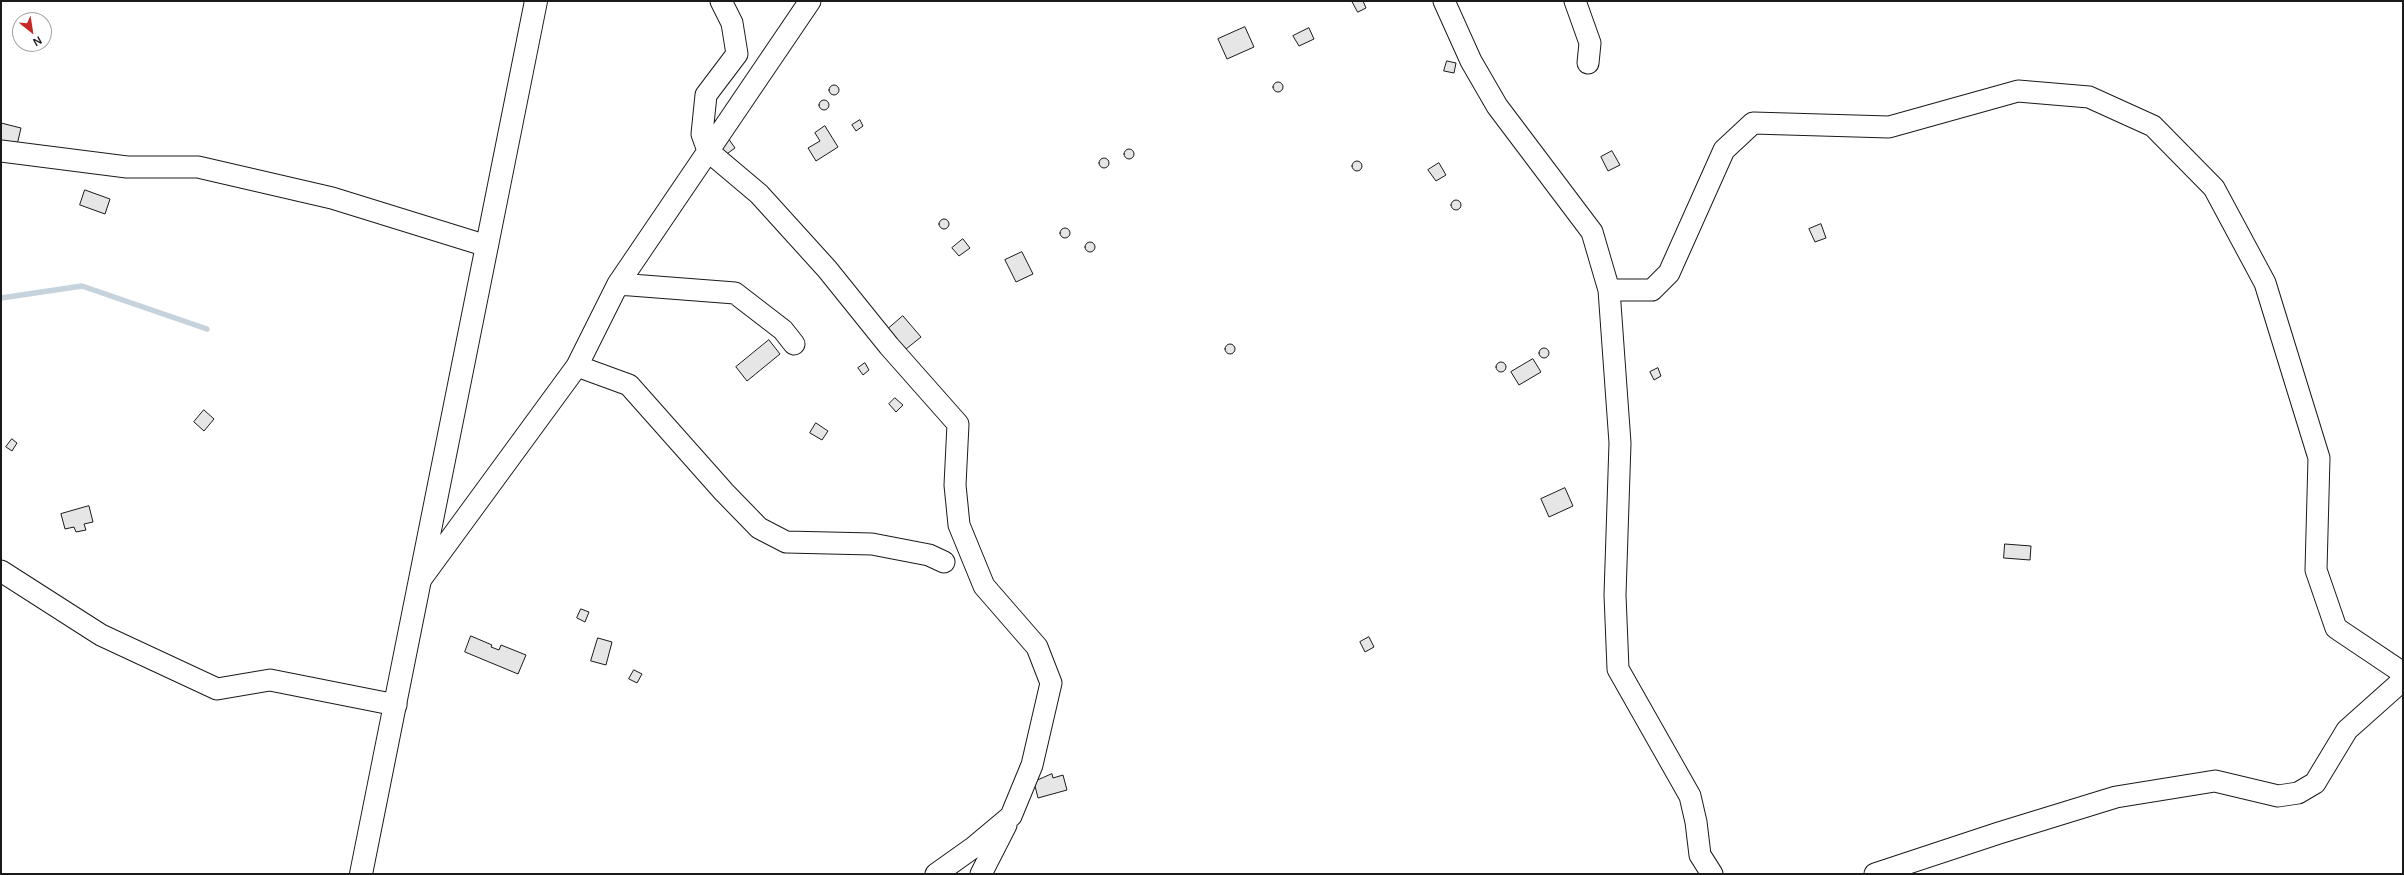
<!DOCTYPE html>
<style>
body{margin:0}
#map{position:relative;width:2404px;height:875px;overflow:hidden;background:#fff;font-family:Helvetica,sans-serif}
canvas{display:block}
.frame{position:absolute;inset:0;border:2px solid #1a1a1a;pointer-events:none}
.north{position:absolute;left:12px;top:12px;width:40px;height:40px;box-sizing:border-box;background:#fff;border:1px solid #a3a3a3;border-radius:50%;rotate:150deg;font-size:11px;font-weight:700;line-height:16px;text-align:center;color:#1a1a1a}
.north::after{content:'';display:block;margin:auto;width:14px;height:18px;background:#c62828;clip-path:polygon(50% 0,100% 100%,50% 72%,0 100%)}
</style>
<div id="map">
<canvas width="2404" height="875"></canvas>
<div class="frame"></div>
<div class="north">N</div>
</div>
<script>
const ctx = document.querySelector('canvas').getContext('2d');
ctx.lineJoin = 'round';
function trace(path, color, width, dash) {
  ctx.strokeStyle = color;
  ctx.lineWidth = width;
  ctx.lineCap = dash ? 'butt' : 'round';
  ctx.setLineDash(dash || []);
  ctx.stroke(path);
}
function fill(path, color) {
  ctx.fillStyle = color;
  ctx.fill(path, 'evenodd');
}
const stream = new Path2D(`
 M 1,298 L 82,286 L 207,329`);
const building = new Path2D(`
 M 1352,1 L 1363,1 L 1366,8 L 1358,12 Z
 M 1245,27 L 1254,47 L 1227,59 L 1218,39 Z
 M 1309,28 L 1314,39 L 1299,46 L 1293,36 Z
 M 1447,61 L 1456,63 L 1454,73 L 1444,71 Z
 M1273 87a5 5 0 1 1 10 0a5 5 0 1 1-10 0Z
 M829 90a5 5 0 1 1 10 0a5 5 0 1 1-10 0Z
 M819 105a5 5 0 1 1 10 0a5 5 0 1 1-10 0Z
 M 860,120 L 863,126 L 856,131 L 852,125 Z
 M 1,123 L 21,128 L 17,145 L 1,141 Z
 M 825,126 L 838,147 L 816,161 L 808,148 L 820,141 L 815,133 Z
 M 728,138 L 735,148 L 724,156 L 716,146 Z
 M1124 154a5 5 0 1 1 10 0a5 5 0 1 1-10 0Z
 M 1612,151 L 1620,165 L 1608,171 L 1601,157 Z
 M1099 163a5 5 0 1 1 10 0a5 5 0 1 1-10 0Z
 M1352 166a5 5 0 1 1 10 0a5 5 0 1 1-10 0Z
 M 1439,163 L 1446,175 L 1436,181 L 1428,170 Z
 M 85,190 L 110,199 L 105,214 L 80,205 Z
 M1451 205a5 5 0 1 1 10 0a5 5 0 1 1-10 0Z
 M939 224a5 5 0 1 1 10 0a5 5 0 1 1-10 0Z
 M 1821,224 L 1826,238 L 1815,242 L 1809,229 Z
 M1060 233a5 5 0 1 1 10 0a5 5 0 1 1-10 0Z
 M 963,239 L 970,248 L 959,256 L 952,248 Z
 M1085 247a5 5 0 1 1 10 0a5 5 0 1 1-10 0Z
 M 1022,252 L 1033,274 L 1016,282 L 1005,260 Z
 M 903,316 L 921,337 L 906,349 L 888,329 Z
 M 769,340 L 780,354 L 747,381 L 736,367 Z
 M1225 349a5 5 0 1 1 10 0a5 5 0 1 1-10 0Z
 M1539 353a5 5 0 1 1 10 0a5 5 0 1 1-10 0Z
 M 1533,359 L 1541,372 L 1519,385 L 1511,372 Z
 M1496 367a5 5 0 1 1 10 0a5 5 0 1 1-10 0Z
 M 865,363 L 869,370 L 863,375 L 858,368 Z
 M 1658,368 L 1661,376 L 1654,380 L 1650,372 Z
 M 895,398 L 903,405 L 896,412 L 889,404 Z
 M 204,410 L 214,419 L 204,431 L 194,422 Z
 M 816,423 L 828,431 L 822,440 L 810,433 Z
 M 12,439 L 17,443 L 12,451 L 6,447 Z
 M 1565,488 L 1573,506 L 1549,517 L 1541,499 Z
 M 89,506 L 93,522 L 84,524 L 86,530 L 76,532 L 74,527 L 65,529 L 61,514 Z
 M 2005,544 L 2031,546 L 2030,560 L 2004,558 Z
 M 581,609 L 589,612 L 585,622 L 577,618 Z
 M 471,636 L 492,645 L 491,647 L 499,650 L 501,645 L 526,655 L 518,674 L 465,652 Z
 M 1369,637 L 1374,647 L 1365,652 L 1360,642 Z
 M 598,638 L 612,642 L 606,665 L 591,661 Z
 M 634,670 L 642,674 L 637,683 L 629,679 Z
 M 1052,774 L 1053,778 L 1063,775 L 1067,790 L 1038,798 L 1034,782 Z`);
const minor = new Path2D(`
 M 721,1 L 732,23 L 737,54 L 706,95 L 702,134 L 708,151 L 759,194 L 827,269 L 889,346 L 958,424 L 955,485 L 959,525 L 984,586 L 1037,647 L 1051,683 L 1032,765 L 1011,816 L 974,847 L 936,874
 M 1444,1 L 1471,61 L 1497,106 L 1592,232 L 1609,290 L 1620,443 L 1615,595 L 1618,669 L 1690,796 L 1696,822 L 1700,855 L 1712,874
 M 1575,1 L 1590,43 L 1588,63
 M 1,151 L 127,167 L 198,167 L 332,198 L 487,246
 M 618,284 L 735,293 L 783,330 L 794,344
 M 1609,290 L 1652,290 L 1669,273 L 1724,150 L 1753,123 L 1889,127 L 2018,91 L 2089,97 L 2153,126 L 2214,188 L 2265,283 L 2319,458 L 2316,570 L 2336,628 L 2403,673
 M 577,366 L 629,385 L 724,492 L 759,528 L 786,542 L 872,544 L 929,555 L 944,562
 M 1,571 L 101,635 L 217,689 L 270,680 L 396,705
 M 421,579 L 577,366 L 618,284 L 810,1
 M 981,874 L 1006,825
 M 1875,874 L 1999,833 L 2116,797 L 2215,781 L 2278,796 L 2298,793 L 2315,783 L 2347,730 L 2403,680`);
const major = new Path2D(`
 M 361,874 L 536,1`);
trace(stream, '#c6d2dc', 5.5);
fill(building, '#e6e6e6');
trace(building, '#1a1a1a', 1);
trace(minor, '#1a1a1a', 23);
trace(major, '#1a1a1a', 24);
trace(minor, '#fff', 21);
trace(major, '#fff', 22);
</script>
